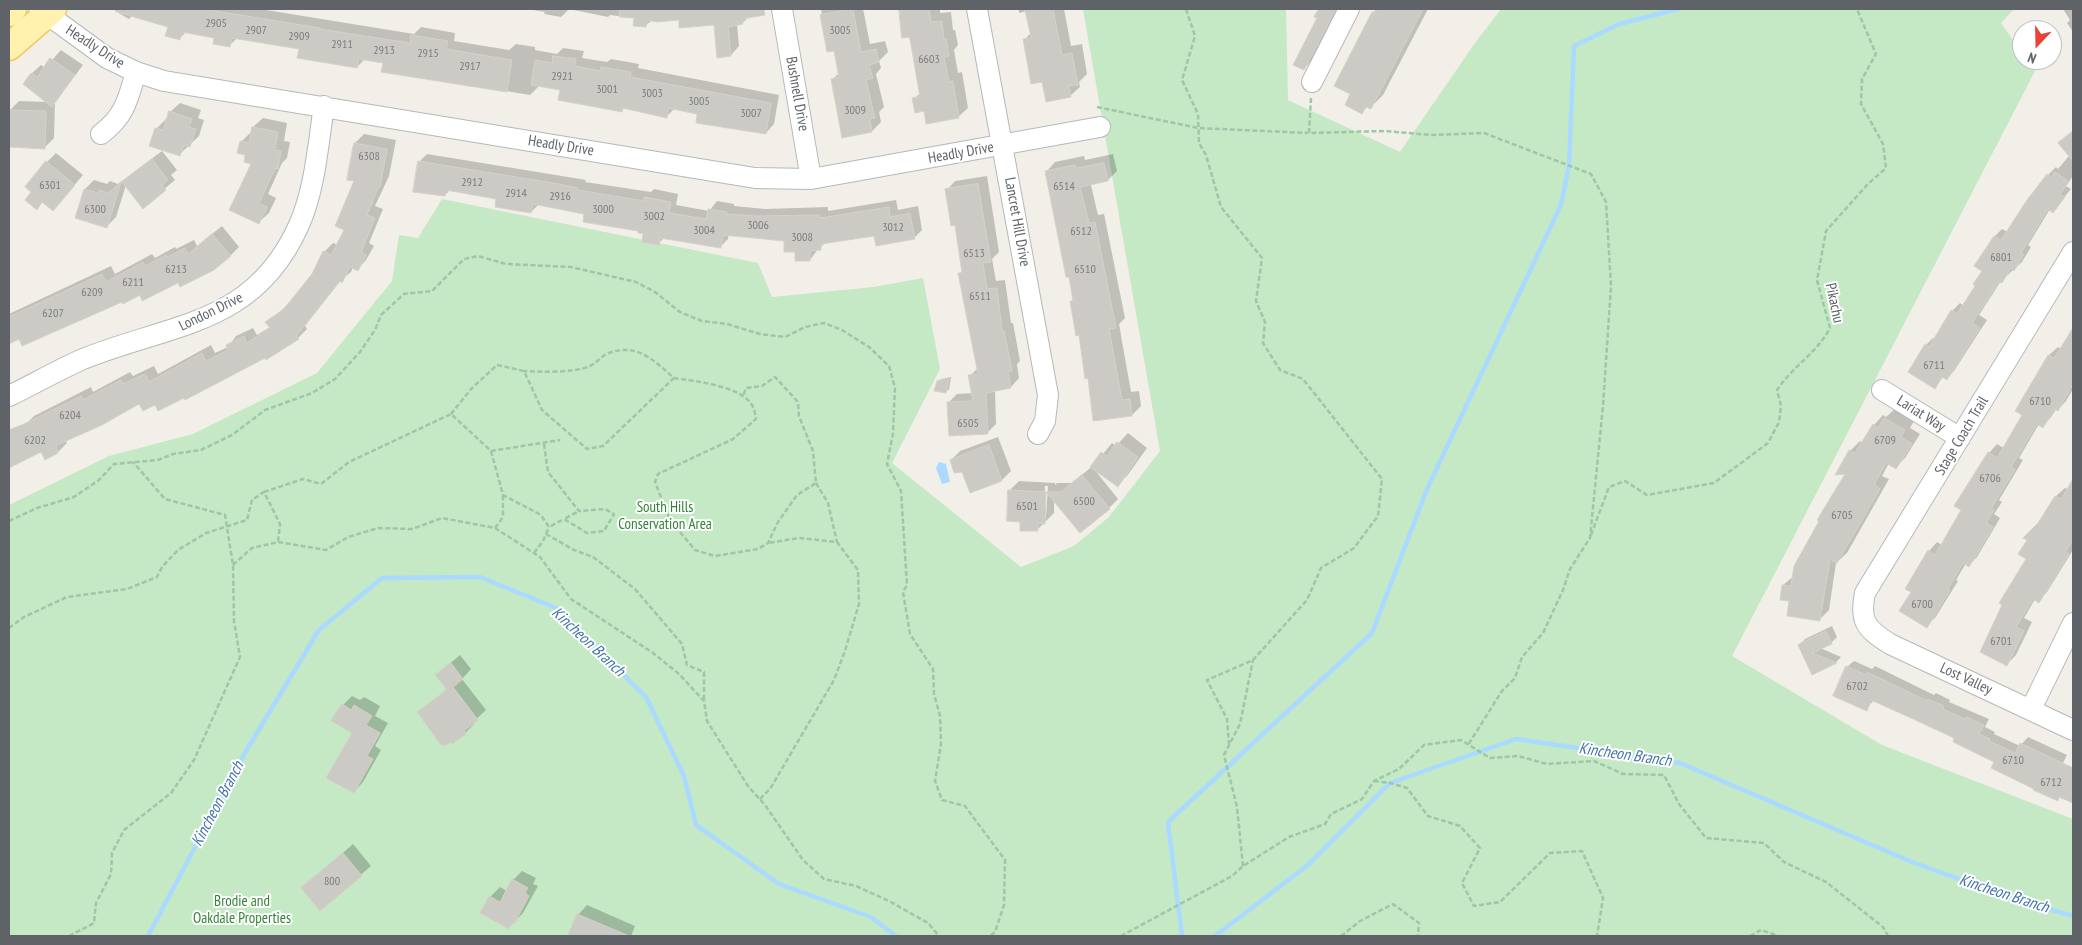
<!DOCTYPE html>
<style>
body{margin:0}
#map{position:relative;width:2082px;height:945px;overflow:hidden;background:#f1efe8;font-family:"PT Sans Narrow",sans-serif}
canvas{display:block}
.frame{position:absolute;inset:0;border:10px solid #5f6368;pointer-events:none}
.north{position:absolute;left:2012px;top:20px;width:50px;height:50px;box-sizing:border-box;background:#fff;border:1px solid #bfc1c3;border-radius:50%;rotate:201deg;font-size:14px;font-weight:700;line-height:20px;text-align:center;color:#5f6368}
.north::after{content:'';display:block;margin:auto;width:18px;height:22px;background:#ea4335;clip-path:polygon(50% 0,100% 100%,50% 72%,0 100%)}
</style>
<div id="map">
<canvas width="2082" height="945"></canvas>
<div class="frame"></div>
<div class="north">N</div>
</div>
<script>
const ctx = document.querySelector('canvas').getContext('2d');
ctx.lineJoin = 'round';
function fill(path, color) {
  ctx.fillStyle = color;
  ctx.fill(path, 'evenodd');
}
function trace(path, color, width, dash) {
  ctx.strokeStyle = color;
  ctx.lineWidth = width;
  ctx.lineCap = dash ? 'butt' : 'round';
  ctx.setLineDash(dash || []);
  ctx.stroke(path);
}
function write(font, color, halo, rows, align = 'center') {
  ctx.font = font + ' "PT Sans Narrow",sans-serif';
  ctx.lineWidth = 4;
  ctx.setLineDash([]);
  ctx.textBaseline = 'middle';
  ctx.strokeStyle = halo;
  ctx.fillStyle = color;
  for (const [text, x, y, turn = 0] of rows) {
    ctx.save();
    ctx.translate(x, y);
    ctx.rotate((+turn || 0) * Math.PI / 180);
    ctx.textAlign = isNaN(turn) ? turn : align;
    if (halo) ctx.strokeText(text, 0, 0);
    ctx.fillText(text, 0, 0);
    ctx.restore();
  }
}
const green = new Path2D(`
 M 1083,9 L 1286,9 L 1288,100 L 1400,152 L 1475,43 L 1501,9 L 2014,9 L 2001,23 L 2022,53 L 2022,60 L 2027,60 L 2035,71 L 1732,656 L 1882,745 L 2073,819 L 2073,936 L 9,936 L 9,505 L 109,456 L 193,434 L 317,373 L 392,281 L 399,235 L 418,238 L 442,199 L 758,263 L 772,297 L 874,287 L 923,278 L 940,369 L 892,463 L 1021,567 L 1074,546 L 1109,517 L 1160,451 Z`);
const water = new Path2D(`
 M 939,462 L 946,464 L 950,482 L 942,484 L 936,468 Z`);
const shadow = new Path2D(`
 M 116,9 L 260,9 L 414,34 L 421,27 L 455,33 L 454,41 L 509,50 L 516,44 L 535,47 L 535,50 L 557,54 L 563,48 L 584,51 L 582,58 L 607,62 L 611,59 L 639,64 L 638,68 L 779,95 L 774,124 L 766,133 L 699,113 L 675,108 L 666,117 L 625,107 L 622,110 L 561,89 L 539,86 L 530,95 L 383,71 L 384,62 L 365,59 L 357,67 L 300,48 L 237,38 L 230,45 L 216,37 L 187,31 L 179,39 L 169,26 L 133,15 L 129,19 L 115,11 Z
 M 527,9 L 761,9 L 754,15 L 749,17 L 742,23 L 737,24 L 739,46 L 731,55 L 715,23 L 680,18 L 652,20 L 645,26 L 635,18 L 610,15 L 608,17 L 569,9 L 561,17 L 544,14 L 545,12 Z
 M 821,9 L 863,9 L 870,44 L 885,41 L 888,52 L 879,61 L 881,68 L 876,74 L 884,107 L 879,112 L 881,122 L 872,131 L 833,79 L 840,72 L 835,49 L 828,51 Z
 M 900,9 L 940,9 L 940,13 L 951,12 L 953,30 L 955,30 L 958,45 L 954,50 L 958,73 L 962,72 L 968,108 L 958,117 L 925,110 L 914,99 L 921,92 L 910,36 L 903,37 Z
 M 1019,9 L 1064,9 L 1071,46 L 1082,44 L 1087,74 L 1079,82 L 1080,87 L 1070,96 L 1043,81 L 1025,39 L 1031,33 L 1027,11 L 1019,13 Z
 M 1320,9 L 1340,9 L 1313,59 L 1304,69 L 1319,18 L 1316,17 Z
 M 1377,9 L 1428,9 L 1383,95 L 1371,107 L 1368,106 L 1362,112 L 1352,94 L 1373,12 Z
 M 2063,9 L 2073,9 L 2073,32 L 2067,23 L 2070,20 Z
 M 61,50 L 83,65 L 55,102 L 54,138 L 45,147 L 9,146 L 10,110 L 19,101 L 48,102 L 31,74 L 41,65 L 45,68 Z
 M 180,103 L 201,110 L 198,118 L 204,120 L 199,136 L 180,154 L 156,129 L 166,119 L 168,120 L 170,112 Z
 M 263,118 L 287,123 L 284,141 L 290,142 L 287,158 L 282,163 L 268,194 L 276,198 L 269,213 L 259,222 L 253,163 L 241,142 L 250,133 L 252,133 L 253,127 Z
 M 364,134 L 396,140 L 389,176 L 375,206 L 383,209 L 369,243 L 374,246 L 366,260 L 358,269 L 353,267 L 351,272 L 341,280 L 305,326 L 307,329 L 298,338 L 266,356 L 184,396 L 156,403 L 140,403 L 65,440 L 67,443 L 58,452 L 45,458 L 42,450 L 9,467 L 9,435 L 25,426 L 25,425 L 34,416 L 91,387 L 93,392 L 130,372 L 133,376 L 154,366 L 158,374 L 211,345 L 215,353 L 228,347 L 236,336 L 253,328 L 257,335 L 270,327 L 267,322 L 289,304 L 313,274 L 324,252 L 333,243 L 338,245 L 346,230 L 356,181 L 348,179 L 355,143 Z
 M 162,151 L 177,170 L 171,175 L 175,180 L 143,207 L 126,185 L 116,217 L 107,226 L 85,189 L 94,180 L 107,184 L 110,181 L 118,184 Z
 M 2073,151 L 2072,172 L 2073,176 L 2066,186 L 2071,189 L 2053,211 L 2050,209 L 2028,245 L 2031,247 L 2022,262 L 2001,281 L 1979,315 L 1987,320 L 1954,371 L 1947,378 L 1944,376 L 1935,387 L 1926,345 L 1933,338 L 1935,339 L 1952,311 L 1960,303 L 1964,306 L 1977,285 L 1983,270 L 1976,266 L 1995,236 L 2002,229 L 2008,232 L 2028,200 L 2048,175 L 2056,167 L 2058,169 Z
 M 56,153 L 83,175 L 53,210 L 43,201 L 37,208 L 33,192 L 47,162 Z
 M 427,154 L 568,177 L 586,180 L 585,182 L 651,192 L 654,189 L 678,194 L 676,205 L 709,211 L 717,201 L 734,204 L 734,206 L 765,209 L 828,207 L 828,211 L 896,200 L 898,210 L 918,206 L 922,230 L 914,238 L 875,234 L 828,241 L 818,249 L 810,260 L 785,240 L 729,234 L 728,239 L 720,247 L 664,238 L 658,244 L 640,230 L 585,213 L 539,204 L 531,212 L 498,198 L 450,190 L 445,195 L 419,162 Z
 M 1113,154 L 1117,171 L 1108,180 L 1091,185 L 1098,215 L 1104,214 L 1125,318 L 1119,324 L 1131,392 L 1139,391 L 1141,406 L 1132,415 L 1089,377 L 1071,302 L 1074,299 L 1046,172 L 1055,162 L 1084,156 L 1085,160 Z
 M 987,176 L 999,252 L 992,259 L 996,281 L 1005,280 L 1011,323 L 1013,323 L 1020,361 L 1017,364 L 1019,378 L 1011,387 L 995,390 L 996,424 L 987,433 L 948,403 L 957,394 L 973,393 L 970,376 L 978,368 L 959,274 L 963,270 L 957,223 L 947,190 L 955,181 Z
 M 222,226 L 239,247 L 230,256 L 179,281 L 9,343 L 9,314 L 111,266 L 115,274 L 152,254 L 155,258 L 175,247 L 176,249 L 194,240 L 197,246 Z
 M 2073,329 L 2073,389 L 2066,401 L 2058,410 L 2056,409 L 2051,417 L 2043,426 L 2039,424 L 2019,458 L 2023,460 L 1999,500 L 2002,502 L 1994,514 L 2000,518 L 1977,557 L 1969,565 L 1966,563 L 1956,580 L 1958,581 L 1935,618 L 1926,626 L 1913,592 L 1929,551 L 1937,542 L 1942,545 L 1962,510 L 1989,453 L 1997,444 L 2004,448 L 2024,415 L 2017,411 L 2049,355 L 2058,347 L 2061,349 Z
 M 951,377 L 949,389 L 946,392 L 938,382 L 941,379 Z
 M 1895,409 L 1914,421 L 1910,428 L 1920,434 L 1905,458 L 1896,467 L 1889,463 L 1882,476 L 1889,479 L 1847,553 L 1836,563 L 1829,610 L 1819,620 L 1791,600 L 1783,585 L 1794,576 L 1847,472 L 1850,451 L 1860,441 L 1863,443 L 1874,425 L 1883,415 L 1886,417 Z
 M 1128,433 L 1147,448 L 1127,476 L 1117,485 L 1094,469 L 1118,499 L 1109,508 L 1054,499 L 1054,513 L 1037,530 L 1022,521 L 1009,491 L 1019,481 L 1055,483 L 1055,485 L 1057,483 L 1071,483 L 1093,466 L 1112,443 L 1116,446 ZM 1045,486 L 1048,486 L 1046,517 L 1044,520 Z
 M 998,437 L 1011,471 L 1002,480 L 962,471 L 956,473 L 951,460 L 960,451 Z
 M 2073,482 L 2073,550 L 2047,592 L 2038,601 L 2035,599 L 2024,618 L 2032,622 L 2016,655 L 2007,664 L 2027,559 L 2040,523 L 2056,496 L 2065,488 L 2068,489 Z
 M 1832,626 L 1837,637 L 1831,643 L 1820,648 L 1841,657 L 1836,662 L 1813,673 L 1799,645 L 1805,639 Z
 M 460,655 L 471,669 L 462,679 L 486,710 L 473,722 L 474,724 L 465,733 L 452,742 L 451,740 L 443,745 L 419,712 L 447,689 L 446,667 Z
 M 1854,661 L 1872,669 L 1875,666 L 1934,695 L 1936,693 L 1950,700 L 1949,702 L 1989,719 L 1985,727 L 1995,732 L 1994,734 L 2020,746 L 2028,737 L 2067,755 L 2063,763 L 2073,768 L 2073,802 L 2061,796 L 2057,800 L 2035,788 L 1956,738 L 1874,700 L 1866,709 L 1847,667 Z
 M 352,696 L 360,700 L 364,697 L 380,706 L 375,716 L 388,723 L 375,746 L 381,750 L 363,782 L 354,792 L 353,732 L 343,705 Z
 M 353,844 L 371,866 L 321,909 L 303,888 Z
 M 522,871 L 536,878 L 533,884 L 538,886 L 523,913 L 509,927 L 481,913 L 490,897 L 500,887 L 507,891 L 513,880 Z
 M 587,905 L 635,926 L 631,936 L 569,935 L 578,915 Z`);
const stream = new Path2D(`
 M 148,936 L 246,751 L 319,630 L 382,578 L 480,577 L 556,608 L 646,697 L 684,776 L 696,825 L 779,884 L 871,917 L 896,936
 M 1182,936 L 1168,822 L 1372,633 L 1427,489 L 1561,205 L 1569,166 L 1574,46 L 1619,24 L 1678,9
 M 1215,936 L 1308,865 L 1390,783 L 1516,739 L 1680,763 L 1912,862 L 2017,900 L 2073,916`);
const building = new Path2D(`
 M 118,9 L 203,9 L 320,28 L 320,29 L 410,43 L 411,35 L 448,41 L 446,49 L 512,60 L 507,92 L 381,72 L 383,63 L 359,59 L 357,68 L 297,58 L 299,49 L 232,38 L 230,47 L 213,44 L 214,38 L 182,32 L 180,40 L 165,36 L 168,27 L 117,12 Z
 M 620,9 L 764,9 L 765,15 L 742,19 L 743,24 L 728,27 L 731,56 L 717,58 L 714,25 L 679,28 L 679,20 L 657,22 L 647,20 L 646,27 L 633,26 L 634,18 L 620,17 Z
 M 853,9 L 861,52 L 876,49 L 879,62 L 869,65 L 873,78 L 866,80 L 875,118 L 870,119 L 872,132 L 842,138 L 831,79 L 839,77 L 834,51 L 827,52 L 820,15 Z
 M 899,9 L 929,9 L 931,22 L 942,21 L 944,39 L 946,39 L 949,56 L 944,57 L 949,82 L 953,81 L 959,118 L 926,124 L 924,111 L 915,113 L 912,98 L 920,97 L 910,39 L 909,37 L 902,38 Z
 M 1025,9 L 1053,9 L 1062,55 L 1072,53 L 1078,85 L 1069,86 L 1071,97 L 1046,102 L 1042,82 L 1031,84 L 1023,39 L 1031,38 Z
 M 1319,9 L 1336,9 L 1304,70 L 1293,65 L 1317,18 L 1314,17 Z
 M 1377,9 L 1423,9 L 1371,109 L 1366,107 L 1362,114 L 1345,105 L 1350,94 L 1334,86 L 1372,12 L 1375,13 Z
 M 553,56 L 576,59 L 575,66 L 600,71 L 601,67 L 631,72 L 630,77 L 771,103 L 766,134 L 696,123 L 697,114 L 668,108 L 667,118 L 623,108 L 622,112 L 558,100 L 560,90 L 531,85 L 535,60 L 552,63 Z
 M 50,58 L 75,75 L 52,107 L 23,84 L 31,73 L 37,77 Z
 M 9,110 L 46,111 L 45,149 L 9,147 Z
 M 169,111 L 192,119 L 189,127 L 196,129 L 190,147 L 184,145 L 180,156 L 149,146 L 155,128 L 163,130 Z
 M 252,127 L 278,132 L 275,150 L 281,151 L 278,169 L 275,168 L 259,203 L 267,207 L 259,224 L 229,210 L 251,164 L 244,162 L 245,155 L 237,153 L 240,141 L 249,143 Z
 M 2073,131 L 2073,161 L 2058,143 Z
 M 354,143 L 387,149 L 380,187 L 379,186 L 367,215 L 375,218 L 361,252 L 366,255 L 358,271 L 350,267 L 342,283 L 340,281 L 296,336 L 299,339 L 266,360 L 265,358 L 185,400 L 184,398 L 158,411 L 155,405 L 143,411 L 139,404 L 102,425 L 57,445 L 56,447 L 58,453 L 45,460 L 41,452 L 9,468 L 9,430 L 24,424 L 81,396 L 83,400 L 121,380 L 123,384 L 145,374 L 149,382 L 202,353 L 206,361 L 228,350 L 226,345 L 244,336 L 247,343 L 270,328 L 265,322 L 283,310 L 312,274 L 323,251 L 331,255 L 344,230 L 335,226 L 354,181 L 347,180 Z
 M 152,159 L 168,180 L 162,185 L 166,190 L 143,209 L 122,182 Z
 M 46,161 L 75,185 L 53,211 L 42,202 L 37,210 L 25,200 L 31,192 L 25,187 Z
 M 418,161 L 559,184 L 578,188 L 578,190 L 644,201 L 644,197 L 671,202 L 669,213 L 706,219 L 708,209 L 727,212 L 726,214 L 756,216 L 820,215 L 820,218 L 889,207 L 890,217 L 910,213 L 915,239 L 876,246 L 874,236 L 821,244 L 821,250 L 810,251 L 810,261 L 795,261 L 795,252 L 784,252 L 784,241 L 754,238 L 723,235 L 721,248 L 660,238 L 659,245 L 642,242 L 643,234 L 638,233 L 638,231 L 583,222 L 584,214 L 533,204 L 531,213 L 495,207 L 496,199 L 446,190 L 445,196 L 413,192 Z
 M 1104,163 L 1108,181 L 1080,187 L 1089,223 L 1095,222 L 1116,328 L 1109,329 L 1122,400 L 1130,399 L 1132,416 L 1093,421 L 1088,378 L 1085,379 L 1079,335 L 1076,336 L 1070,301 L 1073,301 L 1069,277 L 1066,277 L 1045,171 L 1075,165 L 1076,168 Z
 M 2055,172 L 2069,182 L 2060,194 L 2065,197 L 2053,213 L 2048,209 L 2021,253 L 2024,254 L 2014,271 L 2011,268 L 2002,283 L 1999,282 L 1972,323 L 1980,328 L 1947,380 L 1942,377 L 1935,389 L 1908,372 L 1925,344 L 1929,347 L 1951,310 L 1957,314 L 1975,286 L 1973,284 L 1982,271 L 1974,266 L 1994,236 L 2001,240 L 2027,200 L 2047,174 L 2051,177 Z
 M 121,182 L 107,228 L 75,218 L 84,189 L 98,193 L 99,190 L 108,193 Z
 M 978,184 L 991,262 L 983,263 L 987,289 L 997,288 L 1002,331 L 1004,331 L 1012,371 L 1008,372 L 1011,388 L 986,393 L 988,434 L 949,436 L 947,402 L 973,401 L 968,375 L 978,374 L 958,273 L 962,273 L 955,225 L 951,226 L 945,189 Z
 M 212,234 L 231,256 L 214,270 L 180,287 L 178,283 L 142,301 L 140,295 L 123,304 L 122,302 L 22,346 L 19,339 L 9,344 L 9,317 L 102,274 L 106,282 L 143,262 L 145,266 L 166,255 L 167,257 L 185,248 L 188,254 Z
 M 2073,328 L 2073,384 L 2058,411 L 2054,409 L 2043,428 L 2037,424 L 2011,467 L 2015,469 L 1991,509 L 1994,510 L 1986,523 L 1993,527 L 1969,567 L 1963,563 L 1948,589 L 1950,590 L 1927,628 L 1899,611 L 1911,592 L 1905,589 L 1928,550 L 1935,555 L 1961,510 L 1954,506 L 1988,452 L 1997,458 L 2022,415 L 2015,411 L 2048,355 L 2054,358 Z
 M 949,379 L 946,393 L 934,391 L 937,381 Z
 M 1884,418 L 1905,430 L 1901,437 L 1912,444 L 1896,469 L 1886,463 L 1874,485 L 1880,489 L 1837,563 L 1830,559 L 1820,621 L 1787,616 L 1789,601 L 1780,600 L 1782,585 L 1791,586 L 1794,566 L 1819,521 L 1817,520 L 1845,474 L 1835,475 L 1849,450 L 1855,453 L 1873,424 L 1878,428 Z
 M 1117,442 L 1138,457 L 1118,487 L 1090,467 L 1101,452 L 1107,456 Z
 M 989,445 L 1002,481 L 970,493 L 962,472 L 954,473 L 950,460 Z
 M 1082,475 L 1110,509 L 1080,533 L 1046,492 L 1061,492 Z
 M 2073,479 L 2073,540 L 2065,552 L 2069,554 L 2039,603 L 2033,599 L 2016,627 L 2024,631 L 2007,666 L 1980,652 L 2002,605 L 1999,603 L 2026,559 L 2018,554 L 2027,540 L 2023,538 L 2038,523 L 2055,496 L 2061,499 Z
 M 1008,490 L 1046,492 L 1045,524 L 1038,523 L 1038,531 L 1020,531 L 1020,522 L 1007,521 Z
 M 1826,631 L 1832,644 L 1812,653 L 1837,663 L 1812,675 L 1798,645 Z
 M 451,663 L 463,679 L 453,687 L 478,720 L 464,731 L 466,734 L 452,744 L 450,742 L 446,745 L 441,745 L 417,712 L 447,690 L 435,675 Z
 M 1846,666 L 1866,675 L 1867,672 L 1927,701 L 1928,699 L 1944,706 L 1943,709 L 1965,719 L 1966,717 L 1984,725 L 1979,734 L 1990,739 L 1989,741 L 2015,753 L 2020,743 L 2073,768 L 2073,803 L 2059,797 L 2058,801 L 2033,790 L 2034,789 L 1991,768 L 1994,762 L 1953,742 L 1954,738 L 1911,718 L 1871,700 L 1867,711 L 1833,696 Z
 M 342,704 L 351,710 L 354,705 L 372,716 L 366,725 L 380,733 L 367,756 L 373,759 L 354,793 L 326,778 L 352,733 L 331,721 Z
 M 343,853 L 362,876 L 320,911 L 301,888 Z
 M 512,879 L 528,888 L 525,893 L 529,896 L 514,924 L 512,923 L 509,929 L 480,913 L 489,896 L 500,902 Z
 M 577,914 L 629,936 L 568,936 Z`);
const path = new Path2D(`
 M 1186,9 L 1195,36 L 1182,80 L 1198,114 L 1199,143 L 1206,155 L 1221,207 L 1262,258 L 1256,301 L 1265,322 L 1263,343 L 1280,370 L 1303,379 L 1382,479 L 1378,516 L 1354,548 L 1321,568 L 1307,600 L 1253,660 L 1207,680 L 1227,719 L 1229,744
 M 1311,98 L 1309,133 L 1385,131 L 1431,135 L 1484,133 L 1591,174 L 1606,202 L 1611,286 L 1603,406 L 1590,538 L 1570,569 L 1563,590 L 1543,633 L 1522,657 L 1515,678 L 1502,691 L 1468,745
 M 1097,107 L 1198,128 L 1308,133
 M 674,378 C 694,381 744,386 753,407 C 755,410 755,415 756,419 L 733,439 L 658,474 L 655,482 L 670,520 L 695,550 L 715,556 L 758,549 L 768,543 L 778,522 L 797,495 L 816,483 L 813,451 L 799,416 L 798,402 L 775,377 L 762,386 L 746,388 L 743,396
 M 451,414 L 471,389 L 497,365 L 524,371 L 542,410 L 587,449 L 603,446 L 674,378 C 653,360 638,343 609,353 C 602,355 597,363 590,366 C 576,373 539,372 524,371
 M 544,444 L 548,472 L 579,511 L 605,509 L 614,514 L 604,531 L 587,533 L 564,519 L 579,511
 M 491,451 L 503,495 L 541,515 L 549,527 L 564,519
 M 816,483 L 828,503 L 837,542
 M 264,492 L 303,479 L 321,484 L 349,462 L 451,414 L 491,451 L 560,440
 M 9,521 L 37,508 L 74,497 L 99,480 L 114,464 L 158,460 L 173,454 L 201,450 L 232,435 L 265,410 L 312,393 L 335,379 L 360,352 L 375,330 L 381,315 L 404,294 L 432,291 L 464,259 L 478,256 L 506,264 L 571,267 L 636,282 L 655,292 L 680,312 L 702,321 L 727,324 L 760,334 L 785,337 L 805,327 L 824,323 L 842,330 L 869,347 L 889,366 L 895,388 L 893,433 L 887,464 L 901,491 L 907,585 L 903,592 L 910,634 L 933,669 L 934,694 L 940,716 L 941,744 L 935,781 L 942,800 L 965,806 L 1005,860 L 1004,905 L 995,932 L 990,936
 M 495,528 L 503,517 L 503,495
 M 546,534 L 574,550 L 593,557 L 635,589 L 682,644 L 687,665 L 704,672 L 704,700
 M 1591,535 L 1609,487 L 1625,481 L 1647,495 L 1714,483 L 1768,443 L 1779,422 L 1781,406 L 1777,390 C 1793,366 1817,353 1830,328 L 1817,280 L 1826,231 L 1867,185 L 1886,168 L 1883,144 L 1861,104 L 1862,79 L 1876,54 L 1857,9
 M 534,553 L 543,541 L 549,527
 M 233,565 L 252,548 L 278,542 L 326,550 L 348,537 L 378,528 L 412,529 L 442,518 L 495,528 L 540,557 L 571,599 L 653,653 L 679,674 L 704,701 L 707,721 L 748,786 L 765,805 L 803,860 L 824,879 L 856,886 L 889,901 L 928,923 L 939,936
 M 9,628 L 24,617 L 67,597 L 127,589 L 157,577 L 162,567 L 178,550 L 206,533 L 247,520 L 252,500 L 264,492 L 280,524 L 278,542
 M 1374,781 L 1390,783 L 1407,788 L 1428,816 L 1460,826 L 1480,848 L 1462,883 L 1474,906 L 1500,902 L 1550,853 L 1582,851 L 1603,898 L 1597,936
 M 760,799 L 770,789 L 834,680 L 845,651 L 859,604 L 858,570 L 837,542 L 799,538 L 768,543
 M 1243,866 L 1237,807 L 1224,755 L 1240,724 L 1253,660
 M 69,936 L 94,923 L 96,903 L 111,874 L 112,853 L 124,830 L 171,793 L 194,760 L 240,657 L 234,621 L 233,565 L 225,515 L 165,499 L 133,462
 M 1121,936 L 1232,876 L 1243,866 L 1289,837 L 1325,824 L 1331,814 L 1362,799 L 1374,781 L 1399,769 L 1424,745 L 1461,740 L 1490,758 L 1518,756 L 1547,764 L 1594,761 L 1623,774 L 1664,775 L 1679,804 L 1706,838 L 1764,843 L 1784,862 L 1826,882 L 1883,927 L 1888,936
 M 1341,936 L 1360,921 L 1393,904 L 1419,923 L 1418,936
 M 1750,936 L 1761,930 L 1779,936`);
const minor = new Path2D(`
 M 40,9 L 107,58 L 136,72 L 164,81 L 755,178 L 811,179 L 1100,127
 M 782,9 L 811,179
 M 977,9 L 1048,395 L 1045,421 L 1038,434
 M 1312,82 L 1349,9
 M 101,134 C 125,116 128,99 136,72
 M 2073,252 L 1865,593 C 1859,621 1866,629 1890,644 L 2073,730
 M 1882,390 L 1960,438
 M 9,396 C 34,384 58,370 83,359 C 172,323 254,326 299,225 C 315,189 318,145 324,106
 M 2031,709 L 2073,623`);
const major = new Path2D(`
 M 9,13 L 13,9
 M 9,47 L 53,9`);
const numberNames = [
 ["2905",216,24],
 ["2907",256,31],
 ["3005",840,31],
 ["2909",299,37],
 ["2911",342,45],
 ["2913",384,51],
 ["2915",428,54],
 ["6603",929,60],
 ["2917",470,67],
 ["2921",562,77],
 ["3001",607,90],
 ["3003",652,94],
 ["3005",699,102],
 ["3009",855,111],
 ["3007",751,114],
 ["6308",369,157],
 ["2912",472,183],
 ["6301",50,186],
 ["6514",1064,187],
 ["2914",516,194],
 ["2916",560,197],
 ["6300",95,210],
 ["3000",603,210],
 ["3002",654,217],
 ["3006",758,226],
 ["3012",893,228],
 ["3004",704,231],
 ["6512",1081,232],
 ["3008",802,238],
 ["6513",974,254],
 ["6801",2001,258],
 ["6213",176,270],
 ["6510",1085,270],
 ["6211",133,283],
 ["6209",92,293],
 ["6511",980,297],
 ["6207",53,314],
 ["6711",1934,366],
 ["6710",2040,402],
 ["6204",70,416],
 ["6505",968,424],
 ["6202",35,441],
 ["6709",1885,441],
 ["6706",1990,479],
 ["6500",1084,502],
 ["6501",1027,507],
 ["6705",1842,516],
 ["6700",1922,605],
 ["6701",2001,642],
 ["6702",1857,687],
 ["6710",2013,761],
 ["6712",2051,783],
 ["800",332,882]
];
const streetNames = [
 ["Headly Drive",95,47,33],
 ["Bushnell Drive",797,94,80],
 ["Headly Drive",561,146,9],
 ["Headly Drive",961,153,-10],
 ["Lancret Hill Drive",1017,222,80],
 ["Pikachu",1834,303,78],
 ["London Drive",211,312,-26],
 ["Lariat Way",1921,414,32],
 ["Stage Coach Trail",1962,436,-59],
 ["Lost Valley",1966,679,25]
];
const parkNames = [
 ["South Hills",665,508],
 ["Conservation Area",665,525],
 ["Brodie and",242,902],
 ["Oakdale Properties",242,919]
];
const waterNames = [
 ["Kincheon Branch",588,642,43],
 ["Kincheon Branch",1625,755,8],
 ["Kincheon Branch",218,804,-62],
 ["Kincheon Branch",2004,894,18]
];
fill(green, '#c5e8c5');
fill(water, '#aadaff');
fill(shadow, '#0003');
trace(stream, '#aadaff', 4.5);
fill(building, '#cccac5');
trace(building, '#d6d1c6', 1);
trace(minor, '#b5b8bc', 22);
trace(major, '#f2c960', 29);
trace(path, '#9cc7a9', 2.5, [5, 2.5]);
trace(minor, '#fff', 20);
trace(major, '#fff2af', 26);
write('12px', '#7a7d7f', null, numberNames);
write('15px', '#5f6368', '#fff', streetNames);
write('15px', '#348238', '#fff', parkNames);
write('italic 16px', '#4174aa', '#fff', waterNames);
</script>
